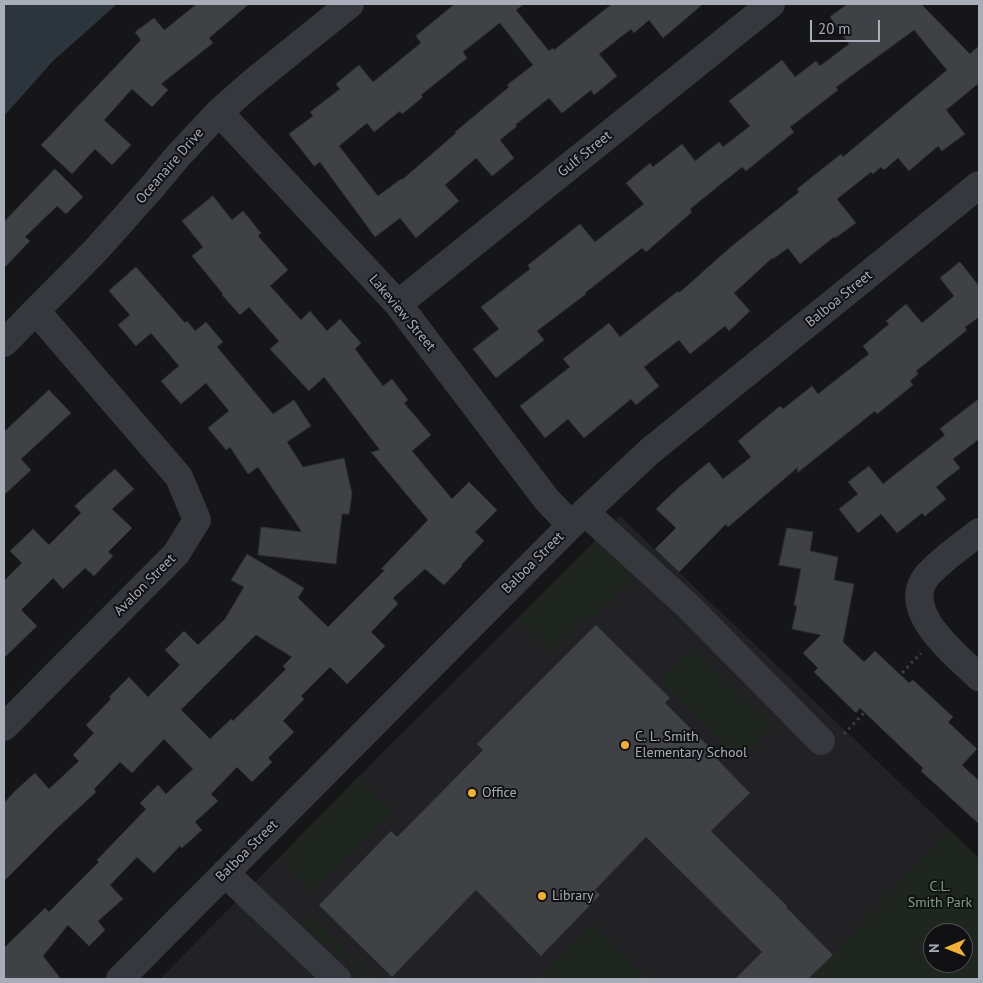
<!DOCTYPE html>
<style>
body{margin:0}
#map{position:relative;width:983px;height:983px;overflow:hidden;background:#161618;font-family:"PT Sans",sans-serif}
canvas{display:block}
.frame{position:absolute;inset:0;border:5px solid #a8adb8;pointer-events:none}
.north{position:absolute;left:923px;top:923px;width:50px;height:50px;box-sizing:border-box;background:#111113;border:1px solid #4d4f55;border-radius:50%;rotate:269deg;font-size:14px;font-weight:700;line-height:20px;text-align:center;color:#a8adb8}
.north::after{content:'';display:block;margin:auto;width:18px;height:22px;background:#f2b134;clip-path:polygon(50% 0,100% 100%,50% 72%,0 100%)}
.scale{position:absolute;left:810px;top:20px;width:70px;height:22px;box-sizing:border-box;border:2px solid #a8adb8;border-top:0;padding-left:6px;font-size:15px;line-height:18px;white-space:nowrap;color:#a8adb8;-webkit-text-stroke:4px #111113;paint-order:stroke}
</style>
<div id="map">
<canvas width="983" height="983"></canvas>
<div class="frame"></div>
<div class="north">N</div>
<div class="scale">20 m</div>
</div>
<script>
const ctx = document.querySelector('canvas').getContext('2d');
ctx.lineJoin = 'round';
function fill(path, color) {
  ctx.fillStyle = color;
  ctx.fill(path, 'evenodd');
}
function trace(path, color, width, dash) {
  ctx.strokeStyle = color;
  ctx.lineWidth = width;
  ctx.lineCap = dash ? 'butt' : 'round';
  ctx.setLineDash(dash || []);
  ctx.stroke(path);
}
function write(font, color, halo, rows, align = 'center') {
  ctx.font = font + ' "PT Sans",sans-serif';
  ctx.lineWidth = 4;
  ctx.setLineDash([]);
  ctx.textBaseline = 'middle';
  ctx.strokeStyle = halo;
  ctx.fillStyle = color;
  for (const [text, x, y, turn = 0] of rows) {
    ctx.save();
    ctx.translate(x, y);
    ctx.rotate((+turn || 0) * Math.PI / 180);
    ctx.textAlign = isNaN(turn) ? turn : align;
    if (halo) ctx.strokeText(text, 0, 0);
    ctx.fillText(text, 0, 0);
    ctx.restore();
  }
}
const built = new Path2D(`
 M 620,516 L 979,858 L 979,979 L 160,979 L 377,758 ZM 933,933 L 963,933 L 963,963 L 933,963 Z`);
const green = new Path2D(`
 M 597,539 L 634,577 L 589,622 L 584,618 L 550,652 L 517,619 Z
 M 692,647 L 773,726 L 741,759 L 660,680 Z
 M 359,776 L 393,812 L 312,892 L 281,856 Z
 M 948,829 L 979,858 L 979,979 L 808,979 L 833,955 ZM 933,933 L 963,933 L 963,963 L 933,963 Z
 M 313,916 L 376,979 L 364,979 L 360,973 L 306,922 Z
 M 593,923 L 648,979 L 536,979 Z`);
const water = new Path2D(`
 M 4,4 L 117,4 L 53,61 L 4,116 Z`);
const building = new Path2D(`
 M 197,4 L 249,4 L 209,38 L 213,43 L 161,84 L 168,90 L 152,107 L 132,89 L 104,120 L 131,145 L 112,165 L 95,149 L 72,174 L 41,145 L 141,40 L 135,32 L 154,18 L 164,30 Z
 M 455,4 L 524,4 L 516,10 L 549,51 L 553,48 L 554,50 L 612,4 L 703,4 L 663,38 L 649,20 L 634,33 L 631,29 L 599,54 L 617,76 L 594,95 L 591,90 L 562,113 L 549,98 L 515,125 L 517,126 L 500,140 L 514,158 L 492,176 L 476,158 L 445,185 L 459,201 L 416,238 L 400,218 L 375,237 L 320,162 L 314,166 L 289,134 L 313,116 L 310,112 L 340,89 L 336,84 L 359,65 L 373,82 L 421,43 L 416,36 ZM 500,23 L 533,65 L 507,85 L 509,87 L 455,132 L 456,133 L 402,180 L 401,179 L 378,196 L 339,146 L 367,123 L 374,132 L 400,111 L 402,114 L 423,97 L 421,95 L 467,58 L 463,52 Z
 M 848,4 L 921,4 L 970,54 L 979,46 L 979,83 L 946,110 L 965,134 L 942,151 L 938,146 L 909,171 L 898,158 L 884,170 L 881,167 L 873,174 L 871,172 L 837,199 L 856,223 L 835,238 L 834,237 L 800,264 L 788,248 L 773,259 L 772,258 L 734,293 L 750,311 L 729,331 L 725,326 L 690,354 L 679,340 L 644,367 L 659,386 L 636,405 L 631,399 L 584,438 L 568,419 L 545,438 L 520,406 L 570,367 L 563,359 L 609,323 L 620,337 L 678,291 L 679,293 L 732,246 L 799,192 L 797,189 L 841,154 L 843,157 L 947,70 L 914,30 L 836,87 L 838,90 L 790,127 L 794,132 L 746,171 L 742,167 L 690,209 L 692,212 L 646,252 L 642,248 L 585,293 L 586,294 L 537,331 L 544,340 L 496,378 L 473,349 L 499,329 L 481,307 L 530,269 L 528,265 L 580,224 L 595,242 L 644,204 L 626,183 L 650,163 L 653,167 L 682,144 L 695,161 L 719,142 L 723,147 L 750,126 L 729,101 L 782,60 L 795,77 L 816,61 L 820,66 L 849,44 L 830,17 Z
 M 55,169 L 83,197 L 66,214 L 57,206 L 25,237 L 30,241 L 4,268 L 4,222 Z
 M 213,196 L 232,220 L 243,211 L 261,233 L 258,236 L 288,270 L 270,286 L 301,320 L 310,311 L 327,331 L 340,319 L 361,343 L 355,349 L 383,386 L 392,379 L 408,400 L 404,403 L 431,435 L 412,451 L 452,499 L 469,482 L 497,510 L 475,532 L 484,541 L 461,565 L 462,566 L 444,585 L 425,569 L 393,598 L 398,604 L 371,632 L 385,646 L 347,684 L 330,667 L 301,696 L 304,699 L 283,721 L 294,732 L 268,758 L 272,762 L 252,782 L 237,767 L 211,794 L 218,801 L 195,822 L 202,830 L 182,848 L 180,846 L 154,873 L 137,857 L 110,885 L 123,899 L 98,921 L 105,930 L 89,946 L 68,925 L 43,956 L 61,979 L 4,979 L 4,948 L 45,908 L 49,912 L 99,862 L 97,860 L 146,809 L 140,803 L 158,785 L 166,794 L 193,769 L 164,739 L 132,773 L 120,762 L 94,789 L 96,792 L 55,830 L 4,881 L 4,803 L 15,791 L 35,773 L 49,789 L 79,761 L 73,755 L 94,733 L 86,725 L 111,699 L 109,697 L 129,677 L 148,697 L 180,665 L 165,650 L 184,631 L 198,645 L 225,619 L 244,587 L 231,580 L 247,554 L 304,588 L 298,598 L 328,627 L 385,570 L 381,569 L 428,520 L 371,452 L 380,450 L 324,377 L 309,391 L 270,349 L 279,341 L 249,307 L 240,315 L 222,295 L 223,294 L 192,256 L 203,247 L 182,221 ZM 256,635 L 292,657 L 283,666 L 286,669 L 233,721 L 231,719 L 210,739 L 181,710 Z
 M 960,262 L 979,286 L 979,317 L 965,327 L 967,330 L 916,371 L 918,374 L 910,381 L 913,385 L 877,414 L 875,411 L 797,473 L 798,467 L 728,527 L 726,524 L 679,572 L 655,549 L 676,528 L 656,509 L 678,488 L 709,462 L 723,479 L 751,457 L 738,441 L 780,406 L 783,409 L 812,386 L 818,394 L 869,354 L 863,346 L 889,324 L 886,321 L 906,304 L 922,323 L 954,296 L 940,278 Z
 M 136,267 L 185,323 L 187,321 L 195,331 L 206,322 L 223,342 L 217,347 L 273,414 L 294,400 L 311,426 L 287,442 L 303,467 L 344,458 L 352,494 L 349,514 L 342,514 L 336,564 L 258,555 L 261,527 L 302,532 L 258,467 L 248,474 L 230,447 L 226,450 L 208,428 L 229,411 L 206,383 L 181,404 L 161,381 L 179,366 L 151,333 L 136,346 L 118,325 L 130,315 L 109,291 Z
 M 49,390 L 71,413 L 21,459 L 31,470 L 4,495 L 4,432 Z
 M 979,399 L 979,439 L 953,459 L 960,468 L 936,487 L 946,499 L 925,516 L 922,513 L 897,533 L 881,514 L 858,533 L 839,509 L 858,494 L 848,482 L 869,466 L 883,484 L 945,435 L 940,429 Z
 M 115,469 L 134,489 L 112,509 L 132,528 L 108,552 L 113,556 L 94,576 L 85,568 L 63,589 L 53,578 L 21,610 L 37,626 L 4,658 L 4,581 L 22,563 L 10,551 L 33,529 L 49,545 L 81,513 L 75,506 Z
 M 787,528 L 813,532 L 810,551 L 838,557 L 834,580 L 854,584 L 843,642 L 864,662 L 875,651 L 909,683 L 913,680 L 953,717 L 948,722 L 977,749 L 962,765 L 979,781 L 979,824 L 921,771 L 923,768 L 860,708 L 856,713 L 814,672 L 818,668 L 803,653 L 821,635 L 792,629 L 797,606 L 794,605 L 801,569 L 779,565 Z
 M 596,625 L 670,698 L 665,703 L 714,752 L 712,754 L 750,793 L 711,831 L 787,906 L 786,907 L 833,955 L 808,979 L 735,979 L 762,952 L 646,837 L 595,890 L 600,895 L 541,956 L 476,890 L 392,977 L 319,905 L 391,831 L 397,837 L 483,750 L 477,744 Z`);
const path = new Path2D(`
 M 844,734 L 921,653`);
const minor = new Path2D(`
 M 219,112 L 398,304 L 547,500 L 571,525
 M 398,304 L 771,4
 M 4,343 L 96,250 L 152,187 L 177,157 L 219,112 L 252,83 L 350,4
 M 585,512 L 689,607 L 821,741
 M 979,532 C 963,545 939,561 926,577 C 900,612 957,656 979,677
 M 4,727 L 176,554 L 197,520 L 179,477 L 36,311
 M 225,873 L 337,979
 M 120,979 L 571,525 L 650,451 L 979,185`);
const markers = [
 [625,745,5,"#f2b134"],
 [472,793,5,"#f2b134"],
 [542,896,5,"#f2b134"]
];
const streetNames = [
 ["Gulf Street",585,154,-39],
 ["Oceanaire Drive",170,166,-49],
 ["Balboa Street",839,299,-39],
 ["Lakeview Street",402,313,50],
 ["Balboa Street",533,563,-45],
 ["Avalon Street",145,585,-45],
 ["Balboa Street",247,851,-45]
];
const poiNames = [
 ["C. L. Smith",635,737],
 ["Elementary School",635,753],
 ["Office",482,793],
 ["Library",552,896]
];
const parkNames = [
 ["C.L.",940,887],
 ["Smith Park",940,903]
];
fill(built, '#222225');
fill(green, '#1e261f');
fill(water, '#2c353c');
fill(building, '#404145');
trace(building, '#303034', 1);
trace(path, '#3d3f44', 3, [2.5, 4]);
trace(minor, '#37383d', 28);
for (const [x, y, r, color] of markers) {
  const dot = new Path2D();
  dot.arc(x, y, r, 0, 2 * Math.PI);
  ctx.fillStyle = color;
  ctx.fill(dot);
  trace(dot, '#111113', 2);
}
write('14px', '#a8adb8', '#111113', streetNames);
write('14px', '#a8adb8', '#111113', poiNames, 'left');
write('14px', '#7fa381', '#111113', parkNames);
</script>
